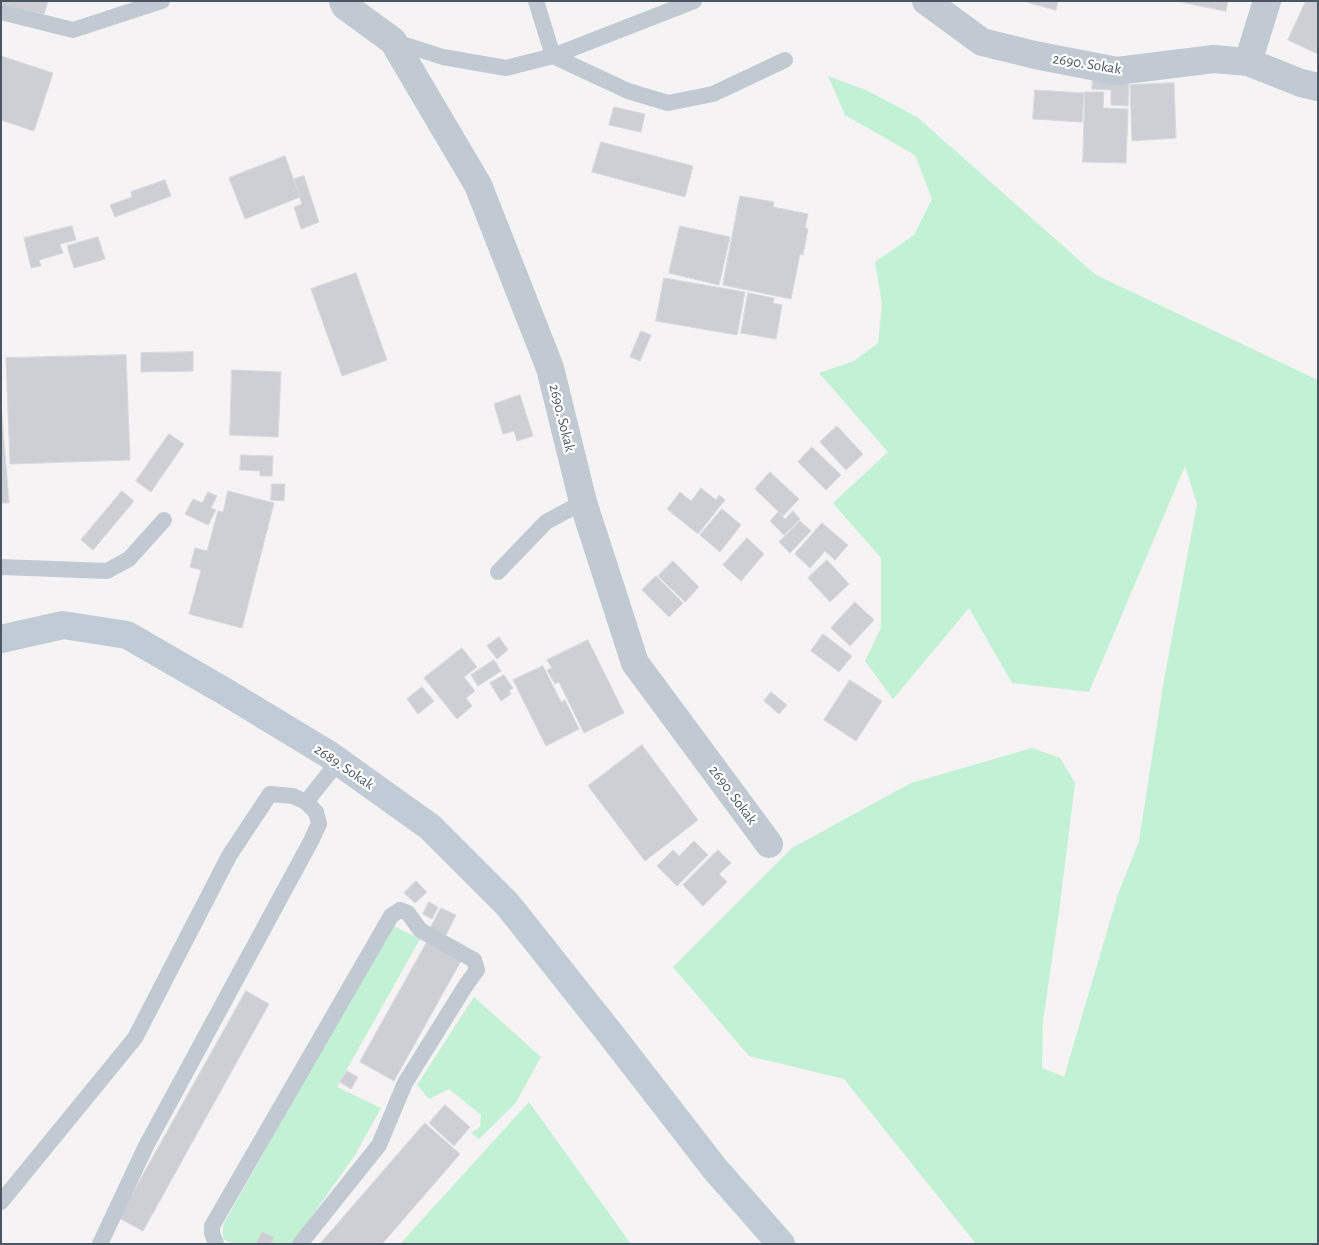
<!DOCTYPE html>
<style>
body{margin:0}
#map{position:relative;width:1319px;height:1245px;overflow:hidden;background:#f5f3f3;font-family:"Alegreya Sans",sans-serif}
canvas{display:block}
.frame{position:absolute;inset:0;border:2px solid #4a5661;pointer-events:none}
</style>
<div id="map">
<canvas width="1319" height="1245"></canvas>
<div class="frame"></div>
</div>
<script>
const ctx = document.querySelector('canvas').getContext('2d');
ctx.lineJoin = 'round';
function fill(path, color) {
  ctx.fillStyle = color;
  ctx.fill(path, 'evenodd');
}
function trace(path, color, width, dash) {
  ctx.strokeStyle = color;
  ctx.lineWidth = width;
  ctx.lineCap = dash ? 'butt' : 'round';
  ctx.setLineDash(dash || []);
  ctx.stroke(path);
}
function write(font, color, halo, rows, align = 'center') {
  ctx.font = font + ' "Alegreya Sans",sans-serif';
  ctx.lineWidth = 4.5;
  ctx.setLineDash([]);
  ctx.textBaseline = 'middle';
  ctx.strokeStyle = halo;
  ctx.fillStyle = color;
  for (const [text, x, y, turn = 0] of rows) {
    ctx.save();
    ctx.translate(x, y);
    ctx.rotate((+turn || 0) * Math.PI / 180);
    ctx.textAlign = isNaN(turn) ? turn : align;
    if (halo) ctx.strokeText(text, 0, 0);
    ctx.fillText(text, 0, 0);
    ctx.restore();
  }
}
const green = new Path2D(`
 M 828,76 L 868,91 L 917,117 L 1096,275 L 1318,380 L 1318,1244 L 976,1244 L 844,1079 L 749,1056 L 673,967 L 792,848 L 911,783 L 1032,748 L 1060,758 L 1075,783 L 1059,911 L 1043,1021 L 1042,1068 L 1064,1077 L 1118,894 L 1139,841 L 1164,680 L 1197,504 L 1185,466 L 1089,692 L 1012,683 L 969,608 L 893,699 L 865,661 L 881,628 L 881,558 L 833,503 L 888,452 L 819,373 L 854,361 L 878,343 L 882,304 L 875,262 L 914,235 L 932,199 L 915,155 L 845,115 Z
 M 392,925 L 420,939 L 337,1087 L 381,1108 L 355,1155 L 292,1244 L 233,1244 L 223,1239 L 223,1225 Z
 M 474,997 L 541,1057 L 515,1104 L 479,1139 L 471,1133 L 480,1127 L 481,1115 L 449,1089 L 429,1099 L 417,1085 Z
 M 529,1102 L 631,1244 L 400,1244 Z`);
const building = new Path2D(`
 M 1,1 L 48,1 L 44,14 L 1,5 Z
 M 1023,1 L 1058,1 L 1056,10 Z
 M 1176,1 L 1228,1 L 1226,11 Z
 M 1306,1 L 1318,1 L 1318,54 L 1288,40 Z
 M 1,56 L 53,73 L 34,131 L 1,120 Z
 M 1093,78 L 1129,80 L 1128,106 L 1111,105 L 1111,90 L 1092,89 Z
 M 1174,83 L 1176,138 L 1132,141 L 1130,85 Z
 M 1035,90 L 1084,93 L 1082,122 L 1033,119 Z
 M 1085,92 L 1104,92 L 1103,108 L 1128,109 L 1126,163 L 1083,162 Z
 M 614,107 L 645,114 L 641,132 L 609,125 Z
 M 601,142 L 693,166 L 685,197 L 592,172 Z
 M 285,156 L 300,197 L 245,219 L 229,178 Z
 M 304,176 L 319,222 L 301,229 L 294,207 L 302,204 L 294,179 Z
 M 165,180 L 171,196 L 115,217 L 110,205 L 132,197 L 131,192 Z
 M 740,196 L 774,202 L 773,207 L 808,214 L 805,228 L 808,229 L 803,255 L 800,254 L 791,299 L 723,285 Z
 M 72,226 L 76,240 L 60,244 L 63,253 L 39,260 L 41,266 L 31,268 L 24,238 Z
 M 680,226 L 730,237 L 719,285 L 669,273 Z
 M 98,237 L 105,259 L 74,268 L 67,246 Z
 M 356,273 L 387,360 L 342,376 L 311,289 Z
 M 664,278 L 745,292 L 737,335 L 656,321 Z
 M 748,293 L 774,298 L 773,303 L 782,305 L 776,339 L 741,333 Z
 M 641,331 L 651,335 L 640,361 L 630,357 Z
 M 193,352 L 193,371 L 141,372 L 141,353 Z
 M 126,355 L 130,460 L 10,464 L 6,358 Z
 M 232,370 L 281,372 L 278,437 L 230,435 Z
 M 520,395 L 533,436 L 517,441 L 514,431 L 503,434 L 494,404 Z
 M 1,403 L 9,503 L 1,503 Z
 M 837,426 L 863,454 L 846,470 L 820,442 Z
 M 169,434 L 184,444 L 151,492 L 136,481 Z
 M 812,447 L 841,475 L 826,490 L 798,462 Z
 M 241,455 L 273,456 L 272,476 L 260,476 L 260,471 L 240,470 Z
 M 770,472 L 799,499 L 783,516 L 755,489 Z
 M 272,484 L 285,484 L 284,501 L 271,500 Z
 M 701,488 L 716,500 L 719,495 L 725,500 L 698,534 L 667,509 L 680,492 L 691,501 Z
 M 122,491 L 134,501 L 93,550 L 81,540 Z
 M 228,491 L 274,503 L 242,628 L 189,614 L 201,570 L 190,567 L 195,548 L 207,551 L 218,511 L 223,512 Z
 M 208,492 L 217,496 L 211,508 L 216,510 L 208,525 L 185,514 L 193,499 L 202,503 Z
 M 722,509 L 741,525 L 720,552 L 700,535 Z
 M 793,511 L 800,519 L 784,535 L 770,521 L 778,512 L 785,519 Z
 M 800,521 L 811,531 L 790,553 L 779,542 Z
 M 822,523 L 848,545 L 835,560 L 825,551 L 810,568 L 795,554 Z
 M 747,538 L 764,554 L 741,581 L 723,565 Z
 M 827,560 L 849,584 L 830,602 L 808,578 Z
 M 673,561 L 699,587 L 685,602 L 658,576 Z
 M 656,576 L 683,603 L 669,617 L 642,590 Z
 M 855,602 L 874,620 L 850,646 L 831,628 Z
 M 823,634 L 852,656 L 839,672 L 811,651 Z
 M 499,637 L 508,650 L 497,659 L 487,646 Z
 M 588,640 L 624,713 L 584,733 L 559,682 L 555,684 L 547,670 L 552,668 L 547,660 Z
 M 462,648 L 477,667 L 464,677 L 475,691 L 466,698 L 472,706 L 457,719 L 424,678 Z
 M 494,660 L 501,671 L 478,686 L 471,675 Z
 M 543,666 L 561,702 L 565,700 L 579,729 L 546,746 L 513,680 Z
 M 504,675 L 513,688 L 509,691 L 511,694 L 501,701 L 490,683 Z
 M 850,680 L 882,701 L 856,741 L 824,720 Z
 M 422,687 L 434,701 L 418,714 L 407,699 Z
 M 771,692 L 787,705 L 779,714 L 764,701 Z
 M 642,745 L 698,820 L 645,861 L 588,786 Z
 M 694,841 L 708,855 L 677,886 L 657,866 L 673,850 L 679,856 Z
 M 718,850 L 731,863 L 719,874 L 727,882 L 703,906 L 683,885 Z
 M 416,881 L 427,892 L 415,903 L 404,893 Z
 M 429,902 L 438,907 L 432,919 L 423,914 Z
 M 441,908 L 456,915 L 445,937 L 430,929 Z
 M 427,942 L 461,961 L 394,1081 L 360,1062 Z
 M 246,991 L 269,1004 L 143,1231 L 119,1218 Z
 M 347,1071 L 358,1077 L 351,1089 L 340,1082 Z
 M 445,1105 L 470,1127 L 454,1146 L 429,1123 Z
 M 425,1123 L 460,1154 L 382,1244 L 320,1244 Z
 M 262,1232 L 274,1237 L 271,1244 L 256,1244 Z`);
const lane = new Path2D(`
 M 536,1 L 553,56 L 628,91 L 668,103 L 713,94 L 785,60
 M 1,12 L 73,30 L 162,1
 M 393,41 L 443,57 L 506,68 L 553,56 L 694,1
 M 1,567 L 107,571 L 129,559 L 164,520
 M 498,572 L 546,522 L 583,502
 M 306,802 L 338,762
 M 1,1202 L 135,1038 L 229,856 L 270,794 L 293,796 L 306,802 L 316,812 L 319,824 L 311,841 L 146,1146 L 100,1244
 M 216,1244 L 212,1233 L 212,1226 L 391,916 L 400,910 L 408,913 L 420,930 L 474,960 L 477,970 L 466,985 L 405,1083 L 379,1145 L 300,1244`);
const street = new Path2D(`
 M 343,1 L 345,6 L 393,41 L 478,185 L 550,368 L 583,502 L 635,663 L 769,844
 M 926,1 L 982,42 L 1035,55 L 1117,71 L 1214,59 L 1248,62 L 1301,83 L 1318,87
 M 1248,62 L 1267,1`);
const secondary = new Path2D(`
 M 1,639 L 63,625 L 127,635 L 224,691 L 328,754 L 430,827 L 508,905 L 612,1036 L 715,1169 L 781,1244`);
const streetNames = [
 ["2690. Sokak",1087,64,9],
 ["2690. Sokak",562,418,76],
 ["2689. Sokak",344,767,34],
 ["2690. Sokak",733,795,53]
];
fill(green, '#c3f1d5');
fill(building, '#cdcfd5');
trace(building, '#d7d9de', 1);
trace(lane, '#c1cad2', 16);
trace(street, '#c1cad2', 28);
trace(secondary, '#c1cbd6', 28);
write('15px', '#4a5661', '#fff', streetNames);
</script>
